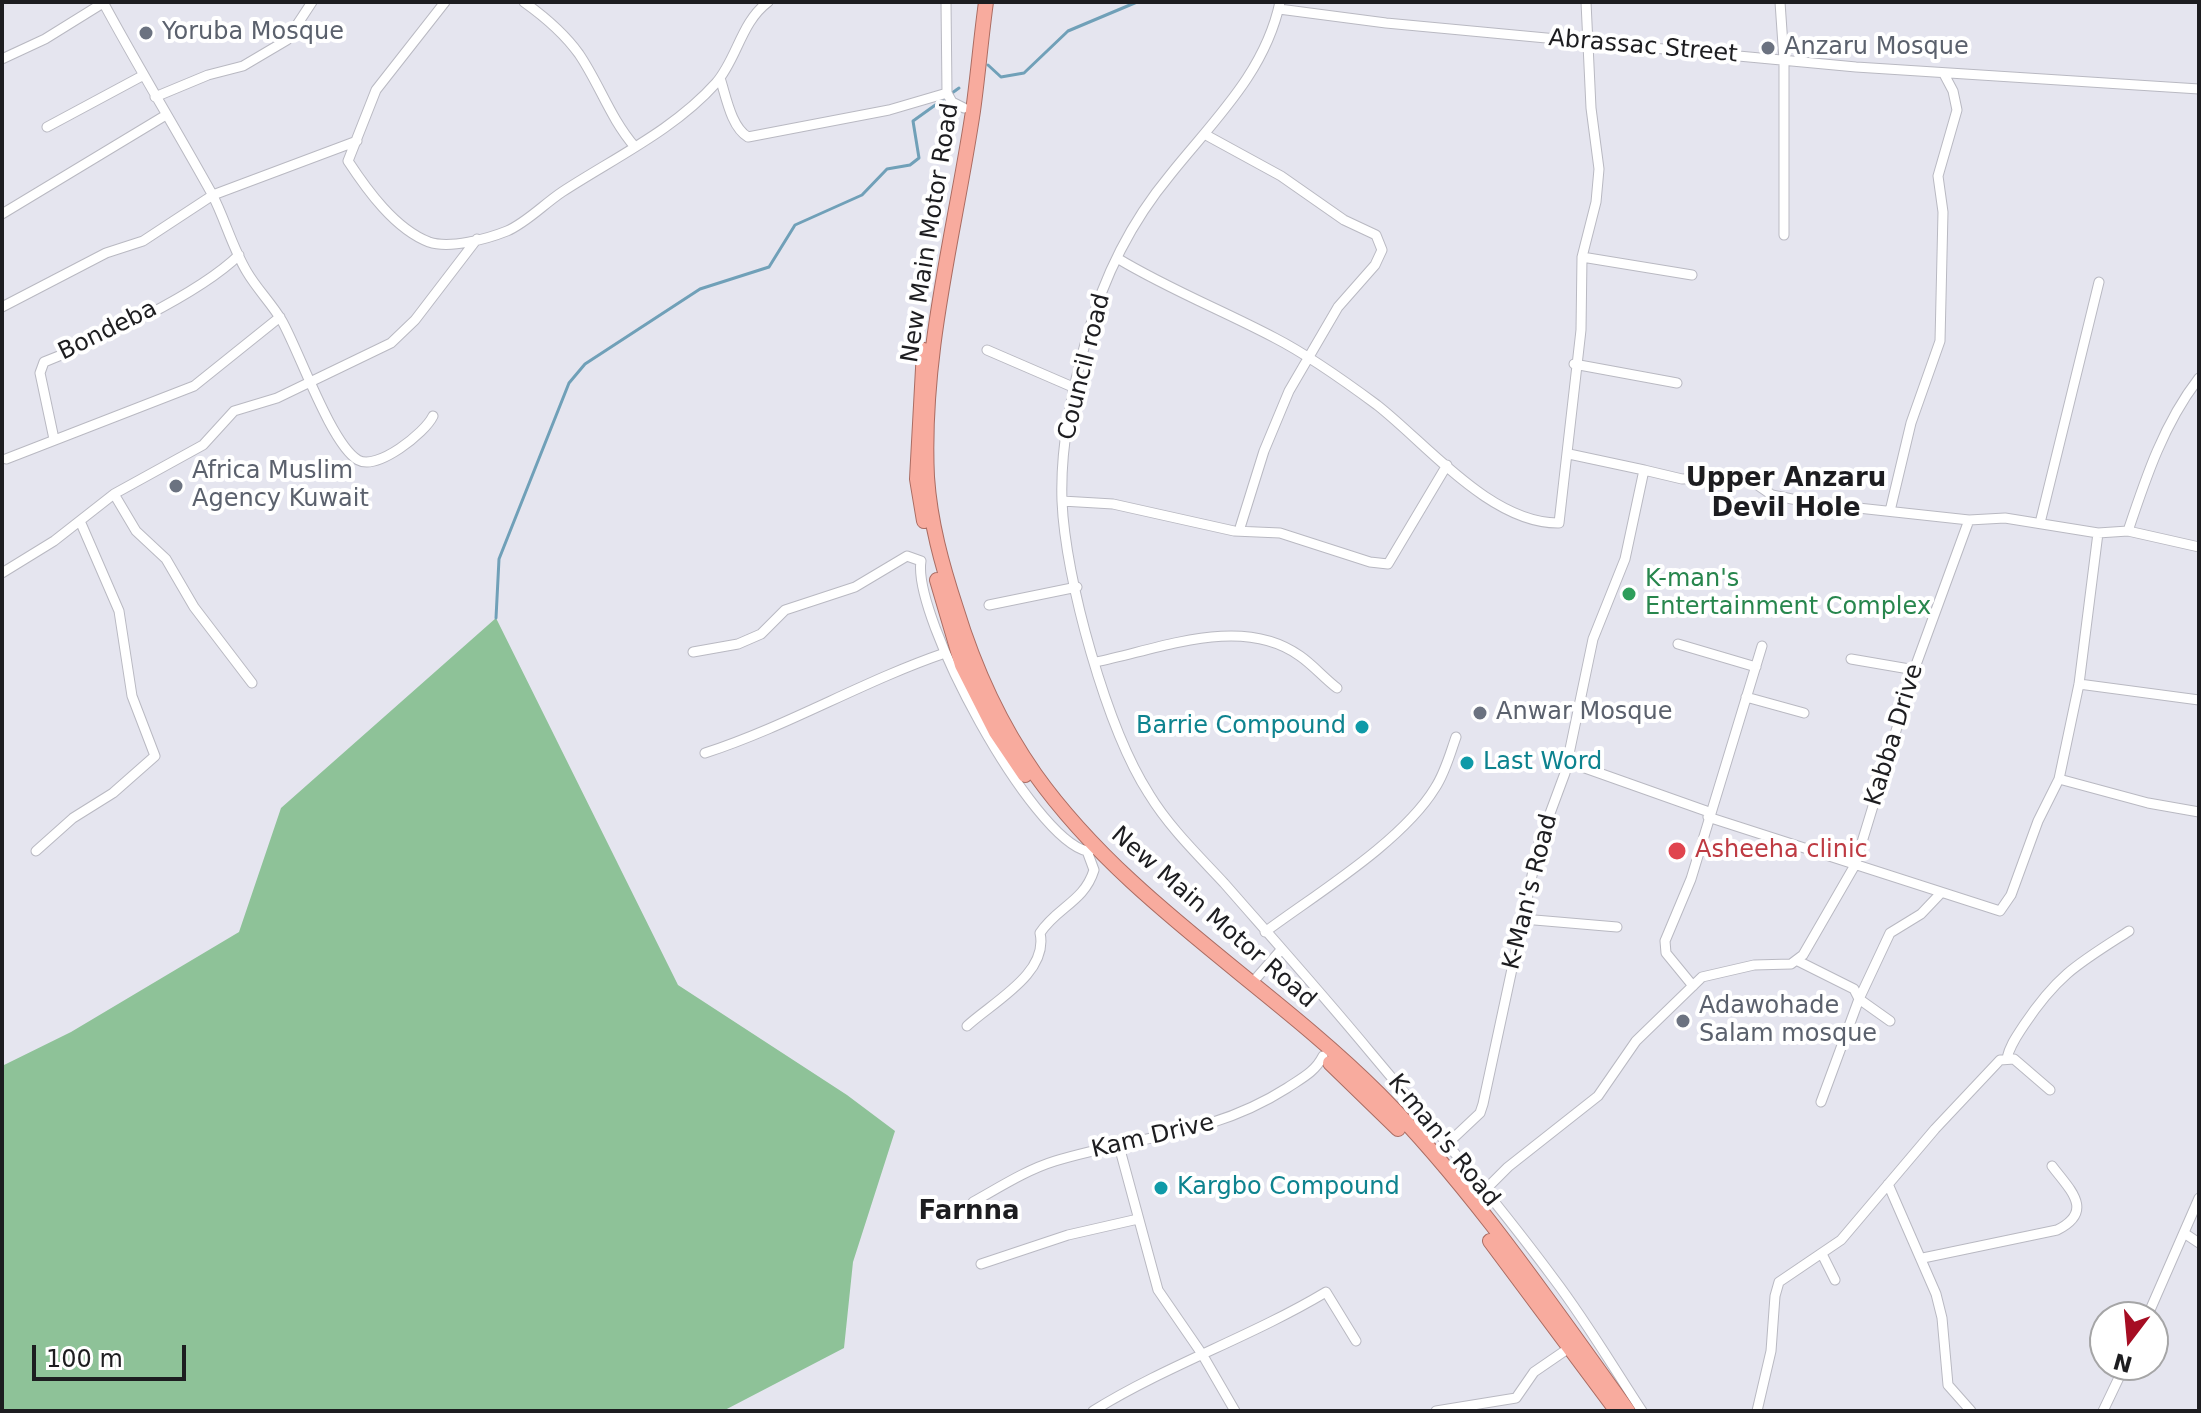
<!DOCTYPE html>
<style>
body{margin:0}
#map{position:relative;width:2201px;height:1413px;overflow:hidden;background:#e5e5ef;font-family:"DejaVu Sans",sans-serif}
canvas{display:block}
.frame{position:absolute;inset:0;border:4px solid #1d1d20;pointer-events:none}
.north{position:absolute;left:2089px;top:1301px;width:80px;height:80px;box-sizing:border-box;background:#fff;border:2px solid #a5a5a6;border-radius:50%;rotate:196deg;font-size:22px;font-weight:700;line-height:32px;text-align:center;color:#1d1d20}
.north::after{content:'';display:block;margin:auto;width:28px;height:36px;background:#a60d23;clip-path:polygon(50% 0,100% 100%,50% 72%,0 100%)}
.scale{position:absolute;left:32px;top:1345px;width:154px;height:36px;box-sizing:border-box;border:4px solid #1d1d20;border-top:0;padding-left:10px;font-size:24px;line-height:28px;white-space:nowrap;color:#1d1d20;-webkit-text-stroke:6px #fff;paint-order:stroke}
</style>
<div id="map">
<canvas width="2201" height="1413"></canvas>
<div class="frame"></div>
<div class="north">N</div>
<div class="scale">100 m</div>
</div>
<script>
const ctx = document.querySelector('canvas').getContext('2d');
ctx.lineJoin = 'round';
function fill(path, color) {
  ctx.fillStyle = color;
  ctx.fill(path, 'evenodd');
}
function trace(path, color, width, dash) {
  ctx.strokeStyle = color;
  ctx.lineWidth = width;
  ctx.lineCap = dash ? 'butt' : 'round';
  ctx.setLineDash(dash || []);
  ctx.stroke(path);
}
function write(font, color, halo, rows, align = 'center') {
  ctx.font = font + ' "DejaVu Sans",sans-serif';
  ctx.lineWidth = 8;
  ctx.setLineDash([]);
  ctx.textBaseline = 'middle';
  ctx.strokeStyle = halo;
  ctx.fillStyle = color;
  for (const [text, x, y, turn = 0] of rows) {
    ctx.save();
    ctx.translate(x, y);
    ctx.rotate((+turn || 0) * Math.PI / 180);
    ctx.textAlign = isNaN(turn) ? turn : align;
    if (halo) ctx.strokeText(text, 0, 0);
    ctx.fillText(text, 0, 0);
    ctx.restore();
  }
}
const green = new Path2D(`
 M 496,618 L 678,985 L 847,1095 L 895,1131 L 853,1262 L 844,1348 L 723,1411 L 2,1411 L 2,1066 L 71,1032 L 239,932 L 281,808 Z`);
const stream = new Path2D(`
 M 988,65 L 1001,77 L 1024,73 L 1068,31 L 1137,2
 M 496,618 L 499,559 L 569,383 L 585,364 L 700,289 L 769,267 L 795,225 L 862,195 L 887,169 L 910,165 L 919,158 L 913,121 L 959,88`);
const minor = new Path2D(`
 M 103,2 C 138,67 176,129 212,194 C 225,219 232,247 247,272 C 257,289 272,304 282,321 C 299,351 331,444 358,460 C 377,471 425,433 433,416
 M 445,2 L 376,90 L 348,161 C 367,190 395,229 429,242 C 450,249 487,239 507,231 C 526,223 544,204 562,192 C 614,158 674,130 716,83 C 737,59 741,22 768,2
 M 524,2 C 545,17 564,33 579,54 C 600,85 610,118 635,147
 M 946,2 L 947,93 L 952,102 L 964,108
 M 1280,2 C 1265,73 1213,121 1170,175 C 1131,222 1103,279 1087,337 C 1072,389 1060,447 1062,501 C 1065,579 1107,729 1149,794 C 1169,827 1198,855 1224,883 C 1273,939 1323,995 1371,1053 C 1433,1127 1497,1202 1554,1279 C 1586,1321 1613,1367 1642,1411
 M 1780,2 L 1784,60 L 1784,235
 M 1279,9 L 1386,23 L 1856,67 L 2199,89
 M 2,59 L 45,39 L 103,3
 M 720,78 C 726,96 731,127 748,137 L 889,110 L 947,93
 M 155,97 L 208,75 L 243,66 L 287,40 L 312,2
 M 47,127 L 142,76
 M 1206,135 L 1281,176 L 1344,220 L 1376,235 L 1382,250 L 1375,265 L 1338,307 L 1289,391 L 1264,451 L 1239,531
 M 2,214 L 166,115
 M 1582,257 L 1692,275
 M 1117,258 C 1168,289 1222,310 1275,338 C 1310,356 1346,382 1377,405 C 1427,444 1491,524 1559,523 L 1581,330 L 1582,257 L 1596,202 L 1599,169 L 1591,108 L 1586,2
 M 2,307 L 106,253 L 143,241 L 213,195 L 357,141
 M 987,350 L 1075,388
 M 1574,364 L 1677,383
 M 54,439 L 40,373 L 44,362 C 98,341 198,295 239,255
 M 6,459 L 194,386 L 280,317
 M 1644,470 L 1682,479 L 1730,477 L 1756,484 L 1772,495 L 1812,503 L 1969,520 L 2005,518 L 2098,533 L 2128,531 C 2146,477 2164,423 2199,378
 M 114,494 L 136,531 L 166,559 L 194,607 L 252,683
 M 1062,501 L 1113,504 L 1234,531 L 1280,533 L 1370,562 L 1388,564 L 1447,465
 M 1890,511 L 1911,423 L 1940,341 L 1943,212 L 1938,176 L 1957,110 L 1953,91 L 1944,74
 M 2040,523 L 2099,282
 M 2128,531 L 2199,547
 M 921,561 C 912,617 1032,839 1087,851
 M 2,573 L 54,541 L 114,494 L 203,445 L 234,411 L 277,398 L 391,343 L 415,320 L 477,239
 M 989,605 L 1077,587
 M 1678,644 L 1756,667
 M 693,652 L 738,644 L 761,634 L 785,610 L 855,587 L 907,556 L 921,561
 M 1851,659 L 1915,670
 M 1096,662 C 1160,649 1242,614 1300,656 C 1313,665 1324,678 1337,688
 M 2079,684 L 2199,700
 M 1746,697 L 1804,713
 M 705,753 C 788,726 863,681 945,653
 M 1568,762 L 1709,812
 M 2059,779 L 2148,803 L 2199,812
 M 1708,817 L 2000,911 L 2011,895 L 2038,821 L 2059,779 L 2079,684 L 2098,533
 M 36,851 L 73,818 L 113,793 L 155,756 L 132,696 L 119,611 L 80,521
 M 1523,919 L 1617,927
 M 1265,932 C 1316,894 1402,842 1435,788 C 1445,773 1450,754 1456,737
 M 1798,961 L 1854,989 L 1859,999 L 1821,1102
 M 1252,983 L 1281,950
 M 1693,986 L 1666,953 L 1665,941 L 1691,879 L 1762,646
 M 1890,1021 L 1859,999 L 1890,933 L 1921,914 L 1940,894
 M 967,1026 C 993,1002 1049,973 1040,933 C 1057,907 1084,902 1094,870 L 1087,851 L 1090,851
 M 2007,1058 C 2010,1045 2017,1036 2024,1025 C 2058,974 2079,963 2129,931
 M 1446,1145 L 1480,1113 L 1483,1104 L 1539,843 L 1565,773 L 1593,639 L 1625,559 L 1644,470 L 1569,454
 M 1119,1146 L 1158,1290 L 1202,1354 L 1235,1411
 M 1888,1184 L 1936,1294 L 1942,1318 L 1948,1385 L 1971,1411
 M 1484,1191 L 1508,1167 L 1598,1096 L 1636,1041 L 1702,977 L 1754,965 L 1791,964 L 1803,955 L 1855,865 L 1917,662 L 1969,520
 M 973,1202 C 1000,1187 1026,1170 1055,1161 C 1137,1136 1212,1136 1287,1088 C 1302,1078 1315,1072 1323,1056
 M 2184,1233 L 2199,1243
 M 1822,1254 L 1835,1280
 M 1923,1258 L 2057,1230 C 2095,1211 2070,1190 2052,1166
 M 981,1264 L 1068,1235 L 1138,1219
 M 2147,1317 L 2199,1198
 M 1093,1411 C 1167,1365 1251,1337 1326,1292 L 1356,1341
 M 1436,1411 L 1516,1398 L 1534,1372 L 1569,1348
 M 1757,1411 L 1771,1351 L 1775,1296 L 1779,1282 L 1841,1240 L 1935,1129 L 2000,1060 L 2014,1059 L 2050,1090
 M 2103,1411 L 2125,1365`);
const trunk = new Path2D(`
 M 986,2 C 981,38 978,75 973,111 C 955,232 921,353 927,477 C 930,522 942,565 956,608 C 974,667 999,723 1035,774 C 1126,902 1269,984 1379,1094 C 1473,1189 1550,1303 1628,1411
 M 924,521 L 917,479 L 924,350
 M 937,580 L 962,665 L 996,732 L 1025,775
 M 1330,1063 L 1398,1129
 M 1490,1241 L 1616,1410`);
const markers = [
 [146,33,8,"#6b7280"],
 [1768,48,8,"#6b7280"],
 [176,486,8,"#6b7280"],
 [1629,594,8,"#2e9e5b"],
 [1480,713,8,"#6b7280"],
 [1362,727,8,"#0f9aa8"],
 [1467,763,8,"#0f9aa8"],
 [1677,851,10,"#e0444e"],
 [1683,1021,8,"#6b7280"],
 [1161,1188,8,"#0f9aa8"]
];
const worshipNames = [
 ["Yoruba Mosque",162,33],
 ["Anzaru Mosque",1784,48],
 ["Africa Muslim",192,472],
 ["Agency Kuwait",192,500],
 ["Anwar Mosque",1496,713],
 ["Adawohade",1699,1007],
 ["Salam mosque",1699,1035]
];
const streetNames = [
 ["Abrassac Street",1643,47,5],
 ["New Main Motor Road",931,233,-81],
 ["Bondeba",108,331,-26],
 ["Council road",1085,367,-76],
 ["Kabba Drive",1895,735,-73],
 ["K-Man's Road",1531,892,-76],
 ["New Main Motor Road",1213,918,41],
 ["Kam Drive",1153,1137,-13],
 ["K-man's Road",1443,1141,51]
];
const leisureNames = [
 ["K-man's",1645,580],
 ["Entertainment Complex",1645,608]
];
const cultureNames = [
 ["Barrie Compound",1346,727,"right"],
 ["Last Word",1483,763],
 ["Kargbo Compound",1177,1188]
];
const healthNames = [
 ["Asheeha clinic",1695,851]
];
const neighbourhoodNames = [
 ["Upper Anzaru",1786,479],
 ["Devil Hole",1786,509],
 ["Farnna",969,1212]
];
fill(green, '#8ec298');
trace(stream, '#70a0b8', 3);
trace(minor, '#b9b9c2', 11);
trace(trunk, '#ab6c62', 16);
trace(minor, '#fff', 9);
trace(trunk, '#f8ab9e', 14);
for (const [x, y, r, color] of markers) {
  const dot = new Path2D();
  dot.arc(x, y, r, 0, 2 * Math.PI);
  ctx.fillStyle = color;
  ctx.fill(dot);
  trace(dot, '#fff', 3);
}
write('24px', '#5b616d', '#fff', worshipNames, 'left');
write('24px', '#1d1d20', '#fff', streetNames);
write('24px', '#27864d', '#fff', leisureNames, 'left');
write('24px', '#0d838f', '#fff', cultureNames, 'left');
write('24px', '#be3a42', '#fff', healthNames, 'left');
write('bold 26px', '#1d1d20', '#fff', neighbourhoodNames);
</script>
